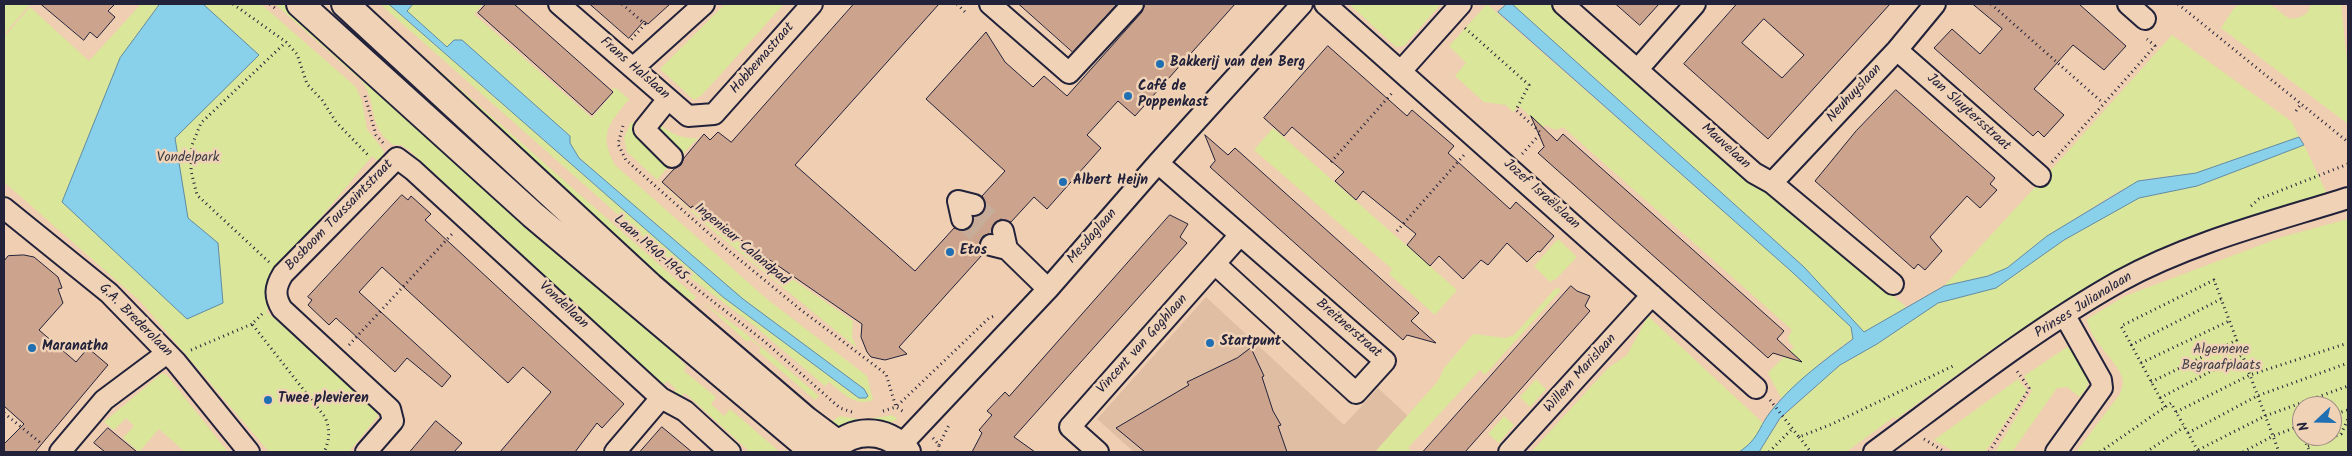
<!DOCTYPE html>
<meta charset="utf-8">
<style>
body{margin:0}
#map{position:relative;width:2352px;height:456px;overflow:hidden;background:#efceb1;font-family:Kalam,sans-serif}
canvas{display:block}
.frame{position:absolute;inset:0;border:5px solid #22223b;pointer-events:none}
.north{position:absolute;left:2292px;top:396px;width:50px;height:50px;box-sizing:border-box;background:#f0d2b6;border:1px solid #9e8c85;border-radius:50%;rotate:249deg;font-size:14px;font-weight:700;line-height:20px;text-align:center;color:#22223b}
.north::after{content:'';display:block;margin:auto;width:18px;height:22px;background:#1f6fb2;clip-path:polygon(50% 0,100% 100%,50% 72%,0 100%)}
</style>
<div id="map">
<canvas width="2352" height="456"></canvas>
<div class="frame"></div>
<div class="north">N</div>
</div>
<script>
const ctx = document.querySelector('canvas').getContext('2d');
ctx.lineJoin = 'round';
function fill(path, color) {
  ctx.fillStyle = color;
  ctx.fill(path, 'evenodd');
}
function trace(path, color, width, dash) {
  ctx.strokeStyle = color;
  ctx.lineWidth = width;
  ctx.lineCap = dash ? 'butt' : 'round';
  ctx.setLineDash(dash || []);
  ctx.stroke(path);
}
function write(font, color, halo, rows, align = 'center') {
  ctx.font = font + ' Kalam,sans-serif';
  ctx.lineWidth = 5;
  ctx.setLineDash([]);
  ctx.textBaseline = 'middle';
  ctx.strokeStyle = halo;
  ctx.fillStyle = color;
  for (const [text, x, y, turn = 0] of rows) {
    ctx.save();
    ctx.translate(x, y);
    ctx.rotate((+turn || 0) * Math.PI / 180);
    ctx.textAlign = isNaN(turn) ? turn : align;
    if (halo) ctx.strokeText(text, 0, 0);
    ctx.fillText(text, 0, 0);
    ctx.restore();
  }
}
const built = new Path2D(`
 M 1206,297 L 1344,425 L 1378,388 L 1408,416 L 1375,452 L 1134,452 L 1097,419 Z`);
const green = new Path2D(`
 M 4,4 L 30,4 L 4,35 Z
 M 141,4 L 261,4 L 356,87 L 362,101 L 367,129 L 383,150 L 384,155 L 378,161 L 372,156 L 273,275 L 267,312 L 371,406 L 378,416 L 349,452 L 269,452 L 141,302 L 4,182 L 4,37 L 30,7 L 89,61 Z
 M 275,4 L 290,4 L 628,303 L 686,366 L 684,371 L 716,397 L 711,404 L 724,416 L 730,409 L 780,452 L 746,452 L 748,450 L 685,393 L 681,397 L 673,393 L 676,389 L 667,381 L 663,385 L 409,150 L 401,145 L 393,145 C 389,141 384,138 381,133 C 371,119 375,100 362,81 Z
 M 355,4 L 364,4 L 696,297 L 693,301 L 656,280 Z
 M 380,4 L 389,4 L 723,297 L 859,398 L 866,398 L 864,389 L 743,299 L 579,158 L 570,143 L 570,136 L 462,40 L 454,40 L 447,48 L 406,11 L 413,4 L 483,4 L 474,14 L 592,118 L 614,92 L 612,89 L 616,88 L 629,99 C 609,124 598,134 615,165 L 767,299 L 867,376 L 873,400 C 855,407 842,393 829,382 L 825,386 L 752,324 L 684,273 Z
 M 725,4 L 784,4 L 702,95 L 694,100 L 660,69 Z
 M 1349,4 L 1441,4 L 1404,46 L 1396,47 Z
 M 1487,4 L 1791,271 L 1851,327 L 1853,338 L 1821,362 L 1782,400 L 1768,373 L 1794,347 L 1789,342 L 1788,337 L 1792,330 L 1563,127 C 1556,131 1553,130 1546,125 L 1542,128 L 1519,106 L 1513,112 L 1506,105 L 1484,102 L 1455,76 L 1466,63 L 1449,46 Z
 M 1512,4 L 1557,4 L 1906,307 L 1864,333 L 1804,267 Z
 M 2240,4 C 2248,4 2261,1 2268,4 C 2285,11 2286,27 2307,13 L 2311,4 L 2341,4 L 2348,71 L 2348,124 L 2221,28 L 2234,8 Z
 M 2172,35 L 2292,122 L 2299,137 L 2196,173 L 2145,179 L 2119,191 L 2047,236 L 2007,268 L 1988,276 L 1944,286 L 2061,159 Z
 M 631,122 L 634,123 L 637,137 L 669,166 L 657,180 L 689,210 L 693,210 L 853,321 L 852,337 L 857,348 L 704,223 L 627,152 L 624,138 Z
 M 660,125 C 672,134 683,139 698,138 L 682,155 L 656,132 Z
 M 1273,128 L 1457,290 L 1435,315 L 1389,274 L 1392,269 L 1254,150 Z
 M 2304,145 L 2328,196 C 2274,211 2219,222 2168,245 C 2069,289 1983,356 1896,419 L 1894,417 L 1846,452 L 1759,452 L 1780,419 L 1840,365 L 1877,344 L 1938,303 L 1996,288 L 2064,240 L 2139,198 L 2197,186 Z
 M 2348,219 L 2348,452 L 2076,452 L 2120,394 C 2121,390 2123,386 2123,382 C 2122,364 2090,343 2087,319 L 2125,296 L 2282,237 ZM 2302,406 L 2332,406 L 2332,436 L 2302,436 Z
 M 1558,239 L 1577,257 L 1556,279 L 1550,282 L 1534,266 Z
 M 1558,288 L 1561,290 L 1485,375 L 1480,370 L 1408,448 L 1413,452 L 1375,452 L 1438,381 L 1444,368 L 1473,334 L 1506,338 L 1514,335 L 1555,289 Z
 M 703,302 L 745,333 L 819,396 L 815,400 L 759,352 L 761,348 L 750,339 L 747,342 Z
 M 1648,316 L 1764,424 L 1752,443 L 1739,452 L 1531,452 L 1608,368 L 1627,355 Z
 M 2067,347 L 2078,356 L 2089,376 L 2087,387 L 2080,397 L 2067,387 L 2057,388 L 2012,452 L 1995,452 L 2032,391 L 2024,376 Z
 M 162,373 L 167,375 L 228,452 L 185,452 L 159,429 L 139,452 L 123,438 L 134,426 L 126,418 L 114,430 L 104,422 Z
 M 1536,379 L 1546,389 L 1530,407 L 1520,397 Z
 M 2018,379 L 2027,390 L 1985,452 L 1955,452 L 1934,440 Z
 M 892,415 L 898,419 C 882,427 844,432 829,423 L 840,416 L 864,420 Z
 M 1504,416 L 1514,425 L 1499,443 L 1488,434 Z`);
const water = new Path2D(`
 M 160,4 L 203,4 L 259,55 L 175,138 L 188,218 L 218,243 L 223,303 L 187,319 L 62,202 L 120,58 Z
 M 389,4 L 413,4 L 407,11 L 447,47 L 454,40 L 462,40 L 570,136 L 570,143 L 579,158 L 743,299 L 864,389 L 868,396 L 866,398 L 859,398 L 723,297 Z
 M 1507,4 L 1512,4 L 1804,267 L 1864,332 L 1944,286 L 1988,276 L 2007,268 L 2047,236 L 2138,181 L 2196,173 L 2299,137 L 2304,145 L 2197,186 L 2139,198 L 2064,240 L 1996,288 L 1938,303 L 1877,344 L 1840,365 L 1780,418 L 1759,452 L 1739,452 C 1760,438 1758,427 1772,410 C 1793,383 1826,359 1853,339 L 1851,327 L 1791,271 L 1498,12 Z`);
const building = new Path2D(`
 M 41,4 L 115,4 L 108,11 L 115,17 L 97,38 L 90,32 L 84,40 Z
 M 486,4 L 514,4 L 613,92 L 592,115 L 478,13 Z
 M 590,4 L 670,4 L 648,24 L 644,21 L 629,38 Z
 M 854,4 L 939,4 L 795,165 L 915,271 L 954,228 L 964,231 L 970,227 L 974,217 L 982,214 L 985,208 L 985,202 L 982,196 L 1005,171 L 926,99 L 986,32 L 1005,62 L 1033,87 L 1044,76 L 1067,96 L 1142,12 L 1145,4 L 1235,4 L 1135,116 L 1118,101 L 1087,135 L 1101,148 L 1047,209 L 1034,197 L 1011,222 L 1001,219 L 995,223 L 991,233 L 983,236 L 980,242 L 980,248 L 983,254 L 899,347 L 907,354 L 885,360 L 871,357 L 867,352 L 861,337 L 862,324 L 692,206 L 691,208 L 662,182 L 674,169 L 681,165 L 684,158 L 704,134 L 710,140 L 718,132 L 731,142 Z
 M 1019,4 L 1117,4 L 1073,52 Z
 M 1616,4 L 1659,4 L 1640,25 Z
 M 1737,4 L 1890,4 L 1768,139 L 1684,64 ZM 1764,19 L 1804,55 L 1782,78 L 1742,43 Z
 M 1973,4 L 2079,4 L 2126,46 L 2104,70 L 2073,45 L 2034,89 L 2064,115 L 2044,137 L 2038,131 L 2033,136 L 1934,48 L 1952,29 L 1980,54 L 2002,29 Z
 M 1328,46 L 1407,116 L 1412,110 L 1454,146 L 1448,153 L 1510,209 L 1516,202 L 1554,236 L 1540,252 L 1538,251 L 1527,262 L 1507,243 L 1488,265 L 1481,260 L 1463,279 L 1439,256 L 1430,266 L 1407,245 L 1416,234 L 1363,191 L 1356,200 L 1335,181 L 1344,172 L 1292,127 L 1284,136 L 1264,118 Z
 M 1896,90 L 1995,178 L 1990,184 L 1997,190 L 1980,208 L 1967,196 L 1930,237 L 1942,251 L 1925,270 L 1918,264 L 1914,269 L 1815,181 L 1856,131 Z
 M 1531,116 L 1557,141 L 1563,134 L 1784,331 L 1777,339 L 1802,362 L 1773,353 L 1768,358 L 1538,153 L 1544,147 Z
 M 1205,135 L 1228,155 L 1235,148 L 1419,313 L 1411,321 L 1436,343 L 1407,335 L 1403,340 L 1210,167 L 1215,161 Z
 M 402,195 L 408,200 L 411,196 L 431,214 L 425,220 L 624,404 L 602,428 L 597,423 L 575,452 L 500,452 L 551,392 L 523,367 L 508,383 L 382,267 L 359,292 L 451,376 L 442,387 L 407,358 L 395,372 L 336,318 L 329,325 L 308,305 L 312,300 L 308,297 Z
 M 1170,215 L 1188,224 L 1180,237 L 1187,243 L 1014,437 L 1035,452 L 972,452 L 982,433 L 979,430 L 992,415 L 987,411 L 1005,392 L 1009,396 Z
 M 24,255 L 34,257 L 58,277 L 62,288 L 58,289 L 63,303 L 39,330 L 76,362 L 88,348 L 108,365 L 35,452 L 4,452 L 4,444 L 24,424 L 4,406 L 4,261 L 8,256 Z
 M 1571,286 L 1577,291 L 1590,296 L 1585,306 L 1590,311 L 1465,452 L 1423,452 Z
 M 1251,348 L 1264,376 L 1262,377 L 1273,411 L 1281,425 L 1278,426 L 1287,452 L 1145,452 L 1116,428 L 1189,385 L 1187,382 L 1237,358 Z
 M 436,421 L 462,443 L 454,452 L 410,452 Z
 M 662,427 L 692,452 L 640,452 Z
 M 108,428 L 120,438 L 137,452 L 105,452 L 94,443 Z`);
const minorTunnel = new Path2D(`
 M 974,205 L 1003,231
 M 962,219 L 991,245`);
const path = new Path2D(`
 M 233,4 L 286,42 L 297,54 L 307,84 L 322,100 L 336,122 L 370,157
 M 270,4 L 277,10
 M 622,4 L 645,24 L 630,41
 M 957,4 L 967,14
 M 1991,4 L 2103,103
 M 2178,4 L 2348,142
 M 1465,28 L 1529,85 L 1516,110 L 1541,133 L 1522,154
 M 365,96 L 376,135 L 385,145
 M 2296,111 L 2301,104
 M 623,126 L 618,144 L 626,160 L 723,246 L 801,310 L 886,374 L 896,407 L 989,318 L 994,316
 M 1331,162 L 1393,92
 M 2052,162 L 2155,46 L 2147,39
 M 2251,206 L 2259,199 L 2348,164
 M 626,230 L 670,268 L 764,341 L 840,408 L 852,412
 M 1397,231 L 1464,155
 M 269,262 L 197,195 L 191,171 L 192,145 L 201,123 L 286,42
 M 262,314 L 252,324 L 325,417 C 330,429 330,440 324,452
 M 349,345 L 452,234
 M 2131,345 L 2221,299
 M 191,350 L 252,324
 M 2141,363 L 2229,321
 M 2151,382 L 2237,340
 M 2160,398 L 2242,355
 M 1770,400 L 1799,437 L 1832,424 L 1953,366
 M 2165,407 L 2121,326 L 2214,280 L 2279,452
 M 883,411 L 896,407 L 904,412
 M 2176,412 L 2250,375 L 2348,343
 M 4,413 L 42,444
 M 2332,415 L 2348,410
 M 2188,433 L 2257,396 L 2348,363
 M 1799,437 L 1811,452
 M 933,438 L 939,445 L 938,452
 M 1924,439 L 1945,452
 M 2304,439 L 2310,452
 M 939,445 L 950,423
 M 2308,446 L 2341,434 L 2348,419
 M 1769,452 L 1793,428
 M 1989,452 L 2028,391 L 2029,388 L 2017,371
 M 2100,452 L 2171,403 L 2198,451
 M 2146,452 L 2184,427
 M 2194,452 L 2265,416 L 2348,386
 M 2243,452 L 2273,436 L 2302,425`);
const minor = new Path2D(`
 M 559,4 L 688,116 L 714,114 L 812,4
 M 990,4 L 1069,73 L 1133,4
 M 1325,4 L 1756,388
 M 1563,4 L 1754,173 L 1772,183 L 1893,284
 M 2128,4 L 2145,19
 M 1897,50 L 2040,176
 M 633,68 L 704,4
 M 1638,69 L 1695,4
 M 1401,71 L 1461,4
 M 668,99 L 644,129 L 672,157
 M 1158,163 L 1385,361 L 1356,393 L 1215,264
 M 1772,183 L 1897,50 L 1935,4
 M 4,208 L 109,293 L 176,362 L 249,452
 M 962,219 L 958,201 L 974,205
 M 991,245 L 1007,249 L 1003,231
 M 1007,249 L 1048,289
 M 901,445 L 1048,289 L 1158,163 L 1302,4
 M 60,452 L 104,400 L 167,353
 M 366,452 L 393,421 L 390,409 L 282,309 C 274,296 275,287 283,274 L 397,158 L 413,170 L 661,398 L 685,411 L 730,452
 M 615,452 L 661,398
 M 1098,452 L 1070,427 L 1240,235
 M 1509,452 L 1652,295
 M 1874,452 C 1954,393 2033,330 2120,281 C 2191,242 2272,222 2348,198
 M 2056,452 L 2102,388 L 2101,380 L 2065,316`);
const major = new Path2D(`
 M 300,4 L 533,215 L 814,452
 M 345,4 L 651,287 L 806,420 L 838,444
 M 830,452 C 850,427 887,427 907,452`);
const markers = [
 [1160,64,5,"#1f6fb2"],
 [1128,96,5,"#1f6fb2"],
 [1063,182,5,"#1f6fb2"],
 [950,252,5,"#1f6fb2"],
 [1210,343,5,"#1f6fb2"],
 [32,348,5,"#1f6fb2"],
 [268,400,5,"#1f6fb2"]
];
const streetNames = [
 ["Hobbemastraat",763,59,-49],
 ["Frans Halslaan",634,69,41],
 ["Neuhuyslaan",1855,94,-47],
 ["Jan Sluytersstraat",1968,113,42],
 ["Mauvelaan",1725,147,42],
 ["Jozef Israëlslaan",1541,195,42],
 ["Bosboom Toussaintstraat",340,216,-46],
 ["Mesdaglaan",1093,237,-49],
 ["Ingenieur Calandpad",741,245,40],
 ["Laan 1940-1945",650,249,41],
 ["Vondellaan",563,306,43],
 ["Prinses Julianalaan",2084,306,-32],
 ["G.A. Brederolaan",135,321,45],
 ["Breitnerstraat",1348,329,41],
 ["Vincent van Goghlaan",1143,345,-48],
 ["Willem Marislaan",1581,374,-48]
];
const poiNames = [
 ["Bakkerij van den Berg",1170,64],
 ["Café de",1138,88],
 ["Poppenkast",1138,104],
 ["Albert Heijn",1073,182],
 ["Etos",960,252],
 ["Startpunt",1220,343],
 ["Maranatha",42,348],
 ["Twee plevieren",278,400]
];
const parkNames = [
 ["Vondelpark",188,159],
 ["Algemene",2221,351],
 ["Begraafplaats",2221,367]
];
fill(built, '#e0bea4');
fill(green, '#dae699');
fill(water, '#89d1ea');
trace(water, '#608ba4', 1);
fill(building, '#cca48d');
trace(building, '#22223b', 1);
trace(minorTunnel, '#c6ac99', 20, [20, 10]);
trace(minor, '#22223b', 24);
trace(major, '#22223b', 30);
trace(path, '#22223b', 3, [1, 4]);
trace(minor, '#f0d2b6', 20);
trace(major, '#f0d2b6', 26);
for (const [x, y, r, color] of markers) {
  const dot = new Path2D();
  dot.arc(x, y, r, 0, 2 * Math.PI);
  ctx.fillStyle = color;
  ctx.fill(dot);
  trace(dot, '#f0d2b6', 2);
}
write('14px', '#22223b', '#f0d2b6', streetNames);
write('bold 14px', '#22223b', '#f0d2b6', poiNames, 'left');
write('14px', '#3e3f49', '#f0d2b6', parkNames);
</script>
